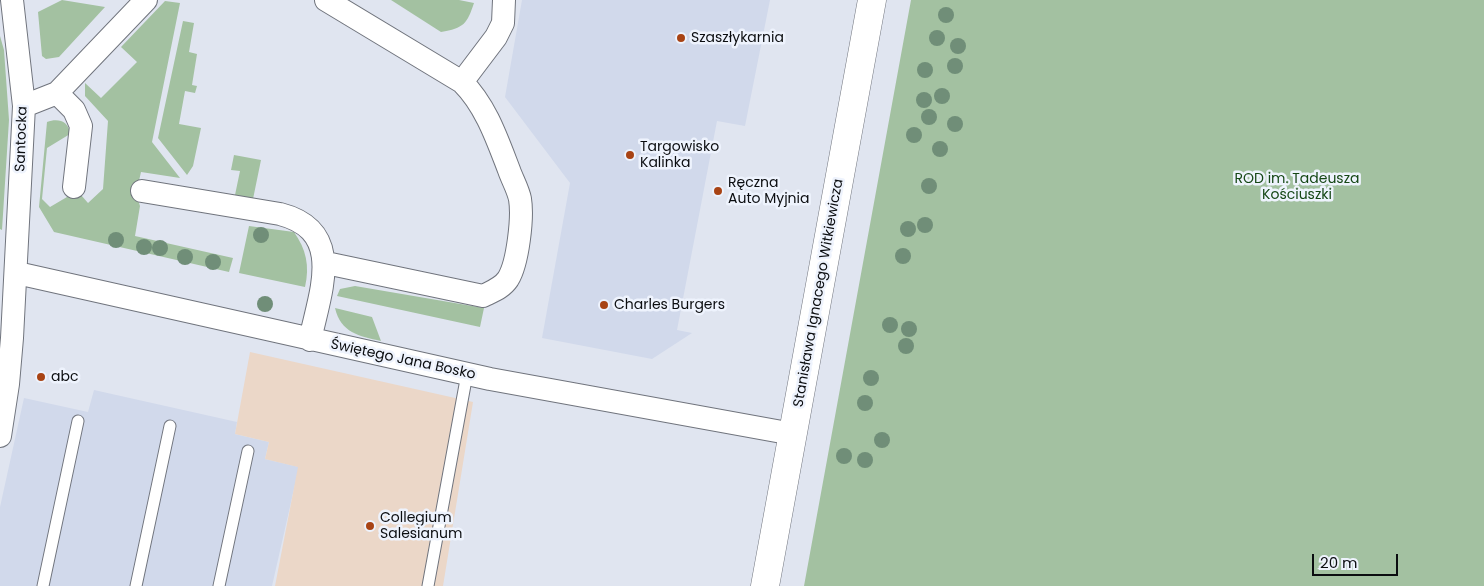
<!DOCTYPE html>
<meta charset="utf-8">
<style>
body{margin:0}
#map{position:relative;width:1484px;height:586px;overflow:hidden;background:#e0e5f0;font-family:Poppins,sans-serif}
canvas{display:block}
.scale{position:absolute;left:1312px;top:554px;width:86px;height:22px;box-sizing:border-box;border:2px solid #0b0d10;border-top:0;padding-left:6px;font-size:15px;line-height:18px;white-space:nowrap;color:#0b0d10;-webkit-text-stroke:4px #eef3fd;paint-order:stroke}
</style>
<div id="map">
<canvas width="1484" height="586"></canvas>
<div class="scale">20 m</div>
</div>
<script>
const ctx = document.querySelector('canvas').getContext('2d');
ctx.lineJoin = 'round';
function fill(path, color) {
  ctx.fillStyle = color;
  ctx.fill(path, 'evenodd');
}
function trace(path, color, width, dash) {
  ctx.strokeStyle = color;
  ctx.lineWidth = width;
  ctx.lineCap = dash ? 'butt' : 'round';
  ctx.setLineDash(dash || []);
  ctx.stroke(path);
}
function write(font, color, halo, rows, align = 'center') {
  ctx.font = font + ' Poppins,sans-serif';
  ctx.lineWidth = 5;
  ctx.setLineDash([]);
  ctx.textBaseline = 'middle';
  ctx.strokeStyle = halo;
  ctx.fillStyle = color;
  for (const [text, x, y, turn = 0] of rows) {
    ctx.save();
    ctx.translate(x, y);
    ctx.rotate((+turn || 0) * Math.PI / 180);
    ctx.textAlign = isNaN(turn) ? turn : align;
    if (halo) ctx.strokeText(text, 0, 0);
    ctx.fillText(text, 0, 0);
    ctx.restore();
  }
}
const built = new Path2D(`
 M 522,0 L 770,0 L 745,126 L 717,121 L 677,330 L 692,333 L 652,359 L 542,338 L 570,183 L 505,97 Z
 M 94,390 L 237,422 L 235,434 L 269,442 L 265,459 L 299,467 L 272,586 L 0,586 L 0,507 L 24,398 L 88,412 Z`);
const education = new Path2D(`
 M 250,352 L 473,402 L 443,586 L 275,586 L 298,467 L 265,459 L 269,442 L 235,434 Z`);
const green = new Path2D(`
 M 62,0 L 105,7 L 59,57 L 46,59 L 42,56 L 38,12 Z
 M 391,0 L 459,0 L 474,3 C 467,24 464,28 441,32 Z
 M 911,0 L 1484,0 L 1484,586 L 804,586 Z
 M 165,1 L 180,3 L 152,142 L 180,178 L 141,172 L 136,194 L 140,206 L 135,236 L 233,258 L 229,272 L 54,232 L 39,207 L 47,122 C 58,118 69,121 70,134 L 47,148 L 42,199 L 50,207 L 67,197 L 81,195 L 88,203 L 103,189 L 108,121 L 85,96 L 85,83 L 101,98 L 137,62 L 121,47 Z
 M 183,21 L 194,23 L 189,52 L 197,54 L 192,85 L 197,86 L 195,93 L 185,91 L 179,124 L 201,128 L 193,166 L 187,175 L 158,138 Z
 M 0,36 L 4,50 L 9,120 L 2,230 L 0,229 Z
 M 234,155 L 261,160 L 253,199 L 235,195 L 240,171 L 231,170 Z
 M 249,226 L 294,232 C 306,249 310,266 305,287 L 239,273 Z
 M 355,286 L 484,308 L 480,327 L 337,296 L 340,289 Z
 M 335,308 L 372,317 L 381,341 C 359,336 341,333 335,308 Z`);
const lane = new Path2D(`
 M 43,586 L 78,421
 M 136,586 L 170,426
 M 219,586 L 248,451
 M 428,586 L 467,374`);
const street = new Path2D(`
 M 326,0 L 462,82 L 496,37 L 503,23 L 504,0
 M 57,93 L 146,0
 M 24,106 L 57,93 L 74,110 L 81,126 L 74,187
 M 142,191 L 280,214 C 346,231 320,292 310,340
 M 326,263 L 483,296 C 493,291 502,288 508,279 C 518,263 523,217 520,199 C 518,189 512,179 509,170 C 497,139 486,106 462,82
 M 17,273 L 490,379 L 793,434
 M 0,436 L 8,384 L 12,338 L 24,106 L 12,0`);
const secondary = new Path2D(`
 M 765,586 L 872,0`);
const trees = [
 [946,15],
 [937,38],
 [958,46],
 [955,66],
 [925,70],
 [942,96],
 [924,100],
 [929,117],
 [955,124],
 [914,135],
 [940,149],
 [929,186],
 [925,225],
 [908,229],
 [261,235],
 [116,240],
 [144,247],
 [160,248],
 [903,256],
 [185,257],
 [213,262],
 [265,304],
 [890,325],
 [909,329],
 [906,346],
 [871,378],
 [865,403],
 [882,440],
 [844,456],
 [865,460]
];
const markers = [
 [681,38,5,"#a84314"],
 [630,155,5,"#a84314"],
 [718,191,5,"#a84314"],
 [604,305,5,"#a84314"],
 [41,377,5,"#a84314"],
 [370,526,5,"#a84314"]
];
const poiNames = [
 ["Szaszłykarnia",691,38],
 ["Targowisko",640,147],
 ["Kalinka",640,163],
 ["Ręczna",728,183],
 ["Auto Myjnia",728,199],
 ["Charles Burgers",614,305],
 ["abc",51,377],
 ["Collegium",380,518],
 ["Salesianum",380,534]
];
const streetNames = [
 ["Santocka",22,139,-88],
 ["Stanisława Ignacego Witkiewicza",819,293,-80],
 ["Świętego Jana Bosko",403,360,12]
];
const parkNames = [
 ["ROD im. Tadeusza",1297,179],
 ["Kościuszki",1297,195]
];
fill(built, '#d1d9eb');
fill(education, '#ebd7c8');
fill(green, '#a3c1a1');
trace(lane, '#70747d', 13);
trace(street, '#70747d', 24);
trace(secondary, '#70747d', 29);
trace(lane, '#fff', 11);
trace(street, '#fff', 22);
trace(secondary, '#fff', 28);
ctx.fillStyle = '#708e78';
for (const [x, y] of trees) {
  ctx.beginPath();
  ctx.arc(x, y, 8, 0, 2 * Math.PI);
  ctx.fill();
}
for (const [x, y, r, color] of markers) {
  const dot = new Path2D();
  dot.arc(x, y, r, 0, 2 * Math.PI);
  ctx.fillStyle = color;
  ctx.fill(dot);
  trace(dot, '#eef3fd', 2);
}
write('14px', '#0b0d10', '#eef3fd', poiNames, 'left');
write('14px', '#0b0d10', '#eef3fd', streetNames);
write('14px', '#154715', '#eef3fd', parkNames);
</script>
